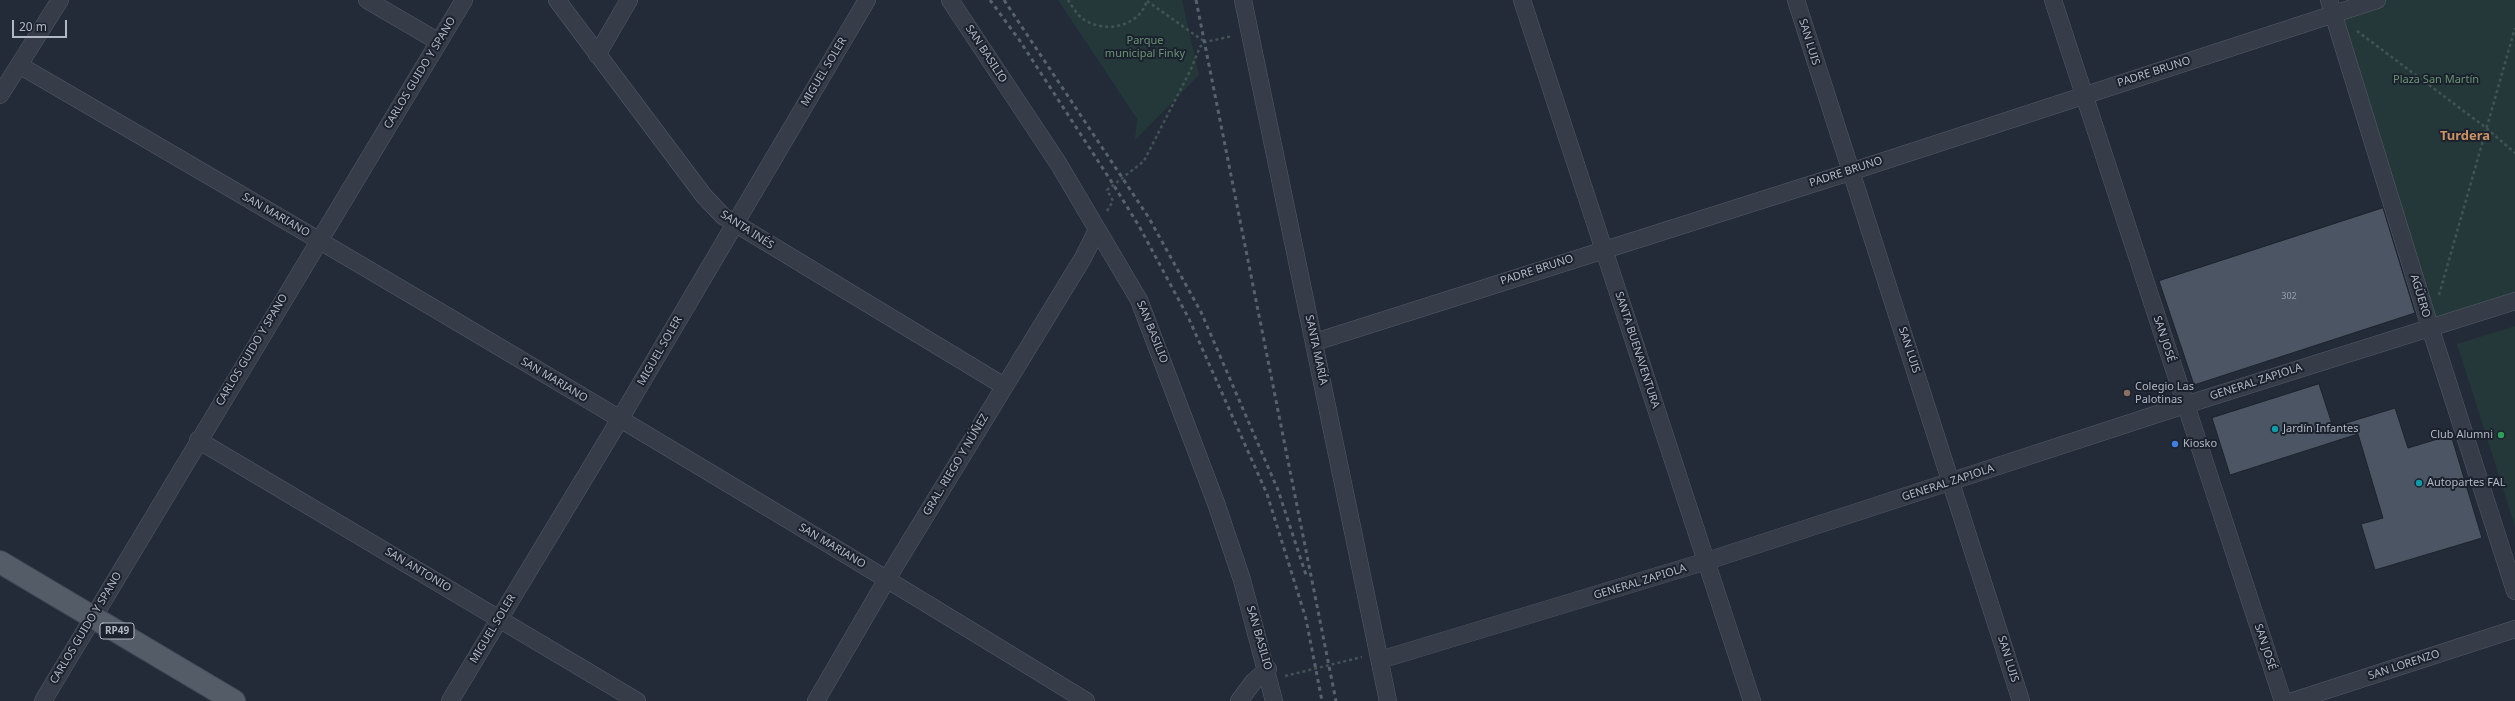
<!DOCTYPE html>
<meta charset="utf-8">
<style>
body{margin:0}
#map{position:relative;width:2515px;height:701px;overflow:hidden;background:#222b37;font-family:"Noto Sans",sans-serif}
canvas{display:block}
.scale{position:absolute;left:12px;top:20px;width:55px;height:18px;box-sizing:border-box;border:2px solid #b0b8c4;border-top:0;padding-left:5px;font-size:12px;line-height:14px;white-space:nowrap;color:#b0b8c4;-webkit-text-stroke:3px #1b222d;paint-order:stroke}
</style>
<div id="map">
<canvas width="2515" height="701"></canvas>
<div class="scale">20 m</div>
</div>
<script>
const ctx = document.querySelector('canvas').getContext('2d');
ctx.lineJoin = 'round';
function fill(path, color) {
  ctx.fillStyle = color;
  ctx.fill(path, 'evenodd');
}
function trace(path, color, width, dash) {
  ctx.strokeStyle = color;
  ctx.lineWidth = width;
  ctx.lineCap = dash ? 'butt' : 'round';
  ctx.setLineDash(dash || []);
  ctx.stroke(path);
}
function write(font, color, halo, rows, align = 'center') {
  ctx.font = font + ' "Noto Sans",sans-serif';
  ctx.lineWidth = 4;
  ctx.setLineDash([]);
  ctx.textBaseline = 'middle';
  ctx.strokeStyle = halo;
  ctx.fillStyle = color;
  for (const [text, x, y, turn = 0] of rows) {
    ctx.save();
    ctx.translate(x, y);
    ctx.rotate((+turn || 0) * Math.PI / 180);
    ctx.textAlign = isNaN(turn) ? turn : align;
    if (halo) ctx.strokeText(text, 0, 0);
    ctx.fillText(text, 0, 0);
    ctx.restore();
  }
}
const green = new Path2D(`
 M 1058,0 L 1182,0 L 1199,75 L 1135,140 L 1137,119 Z
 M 2377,0 L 2515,0 L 2515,301 L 2430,327 L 2333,14 Z
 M 2515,326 L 2515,526 L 2457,344 Z`);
const building = new Path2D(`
 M 2383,208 L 2415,313 L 2194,385 L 2159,281 Z
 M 2319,384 L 2333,427 L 2395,408 L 2408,448 L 2451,435 L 2482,538 L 2375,570 L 2361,524 L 2383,518 L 2358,434 L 2230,475 L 2212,418 Z`);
const path = new Path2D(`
 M 1068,0 C 1072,6 1077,15 1083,19 C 1104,34 1140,27 1147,0
 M 1147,1 L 1205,42
 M 2357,31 L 2485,127 L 2515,153
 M 1107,211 L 1113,201 L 1107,190 L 1144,161 L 1191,69 L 1200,47 L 1205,42 L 1233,36
 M 2439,295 L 2515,28
 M 1285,676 L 1362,657`);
const minor = new Path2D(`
 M 367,0 L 439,42
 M 557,0 L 704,196 L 723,216 L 1004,386
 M 950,0 L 1058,163 L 1139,300 L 1216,503 L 1242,580 L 1274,701
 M 1243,0 L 1388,701
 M 1522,0 L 1752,701
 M 1796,0 L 2021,701
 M 2053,0 L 2283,701
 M 2329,0 L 2430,327 L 2515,591
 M 597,55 L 629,0
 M 19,65 C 377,273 733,484 1086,701
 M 0,95 L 60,0
 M 1315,342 L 1850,172 L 2377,0
 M 198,440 L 637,701
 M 1380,660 L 1707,561 L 2185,405 L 2515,301
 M 43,701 L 464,0
 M 450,701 L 620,419 L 867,0
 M 816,701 L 887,579 L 1083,258 L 1097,230
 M 1239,701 L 1254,681 L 1268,669
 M 2293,701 L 2515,629`);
const primary = new Path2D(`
 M 0,562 L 234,701`);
const rail = new Path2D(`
 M 990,0 L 1020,41 L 1113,184 L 1139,226 L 1189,319 L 1267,494 L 1306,619 L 1322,701
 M 1004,0 L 1149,218 L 1201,312 L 1278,490 L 1307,578
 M 1196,0 L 1336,701`);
const markers = [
 [2127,393,4,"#8d6e63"],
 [2275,429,4,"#0f9aa8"],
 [2501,435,4,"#2e9e5b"],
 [2175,444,4,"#3f7fe0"],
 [2419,483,4,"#0f9aa8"]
];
const numberNames = [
 ["302",2289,296]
];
const shields = [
 [117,631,34]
];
const shieldNames = [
 ["RP49",117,631]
];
const parkNames = [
 ["Parque",1145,41],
 ["municipal Finky",1145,54],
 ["Plaza San Martín",2436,80]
];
const streetNames = [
 ["SAN LUIS",1809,42,73],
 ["SAN BASILIO",986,54,57],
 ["MIGUEL SOLER",824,72,-59],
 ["PADRE BRUNO",2154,72,-18],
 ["CARLOS GUIDO Y SPANO",420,73,-59],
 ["PADRE BRUNO",1846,172,-18],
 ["SAN MARIANO",276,215,30],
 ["SANTA INÉS",747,230,33],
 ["PADRE BRUNO",1537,270,-18],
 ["AGÜERO",2420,296,73],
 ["SAN BASILIO",1152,332,68],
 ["SAN JOSÉ",2164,339,72],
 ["CARLOS GUIDO Y SPANO",252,350,-59],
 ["SANTA MARÍA",1316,350,78],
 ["SANTA BUENAVENTURA",1637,350,72],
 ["SAN LUIS",1909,350,72],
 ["MIGUEL SOLER",660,351,-60],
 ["SAN MARIANO",554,380,31],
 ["GENERAL ZAPIOLA",2256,382,-18],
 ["GRAL. RIEGO Y NÚÑEZ",956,465,-59],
 ["GENERAL ZAPIOLA",1948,483,-18],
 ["SAN MARIANO",832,546,31],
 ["SAN ANTONIO",418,570,31],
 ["GENERAL ZAPIOLA",1640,582,-17],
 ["CARLOS GUIDO Y SPANO",86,628,-59],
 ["MIGUEL SOLER",493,629,-59],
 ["SAN BASILIO",1259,638,74],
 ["SAN JOSÉ",2265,647,72],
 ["SAN LUIS",2008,659,73],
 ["SAN LORENZO",2404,665,-18]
];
const poiNames = [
 ["Colegio Las",2135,387],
 ["Palotinas",2135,400],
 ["Jardín Infantes",2283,429],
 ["Club Alumni",2493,435,"right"],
 ["Kiosko",2183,444],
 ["Autopartes FAL",2427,483]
];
const quarterNames = [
 ["Turdera",2465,136]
];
fill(green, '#253839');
fill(building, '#4b5563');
trace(building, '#1d242f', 1);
trace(minor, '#535b66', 18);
trace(primary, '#3f4651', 24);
trace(path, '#425356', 2.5, [3, 3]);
trace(minor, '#363d48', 17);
trace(primary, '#545c68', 22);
trace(rail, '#58616f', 3, [4, 4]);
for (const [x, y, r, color] of markers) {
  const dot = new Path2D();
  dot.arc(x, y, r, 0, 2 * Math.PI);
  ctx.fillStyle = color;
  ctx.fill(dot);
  trace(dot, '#1b222d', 1.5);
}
write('9px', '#979fac', null, numberNames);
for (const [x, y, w] of shields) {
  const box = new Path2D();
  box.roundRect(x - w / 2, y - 8, w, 16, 3);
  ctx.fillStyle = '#1b222d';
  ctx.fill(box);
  trace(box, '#b0b8c4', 1);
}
write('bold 10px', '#b0b8c4', null, shieldNames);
write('11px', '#699373', '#1b222d', parkNames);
write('11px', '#b0b8c4', '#1b222d', streetNames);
write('11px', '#b0b8c4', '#1b222d', poiNames, 'left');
write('bold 13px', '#cc9163', '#1b222d', quarterNames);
</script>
